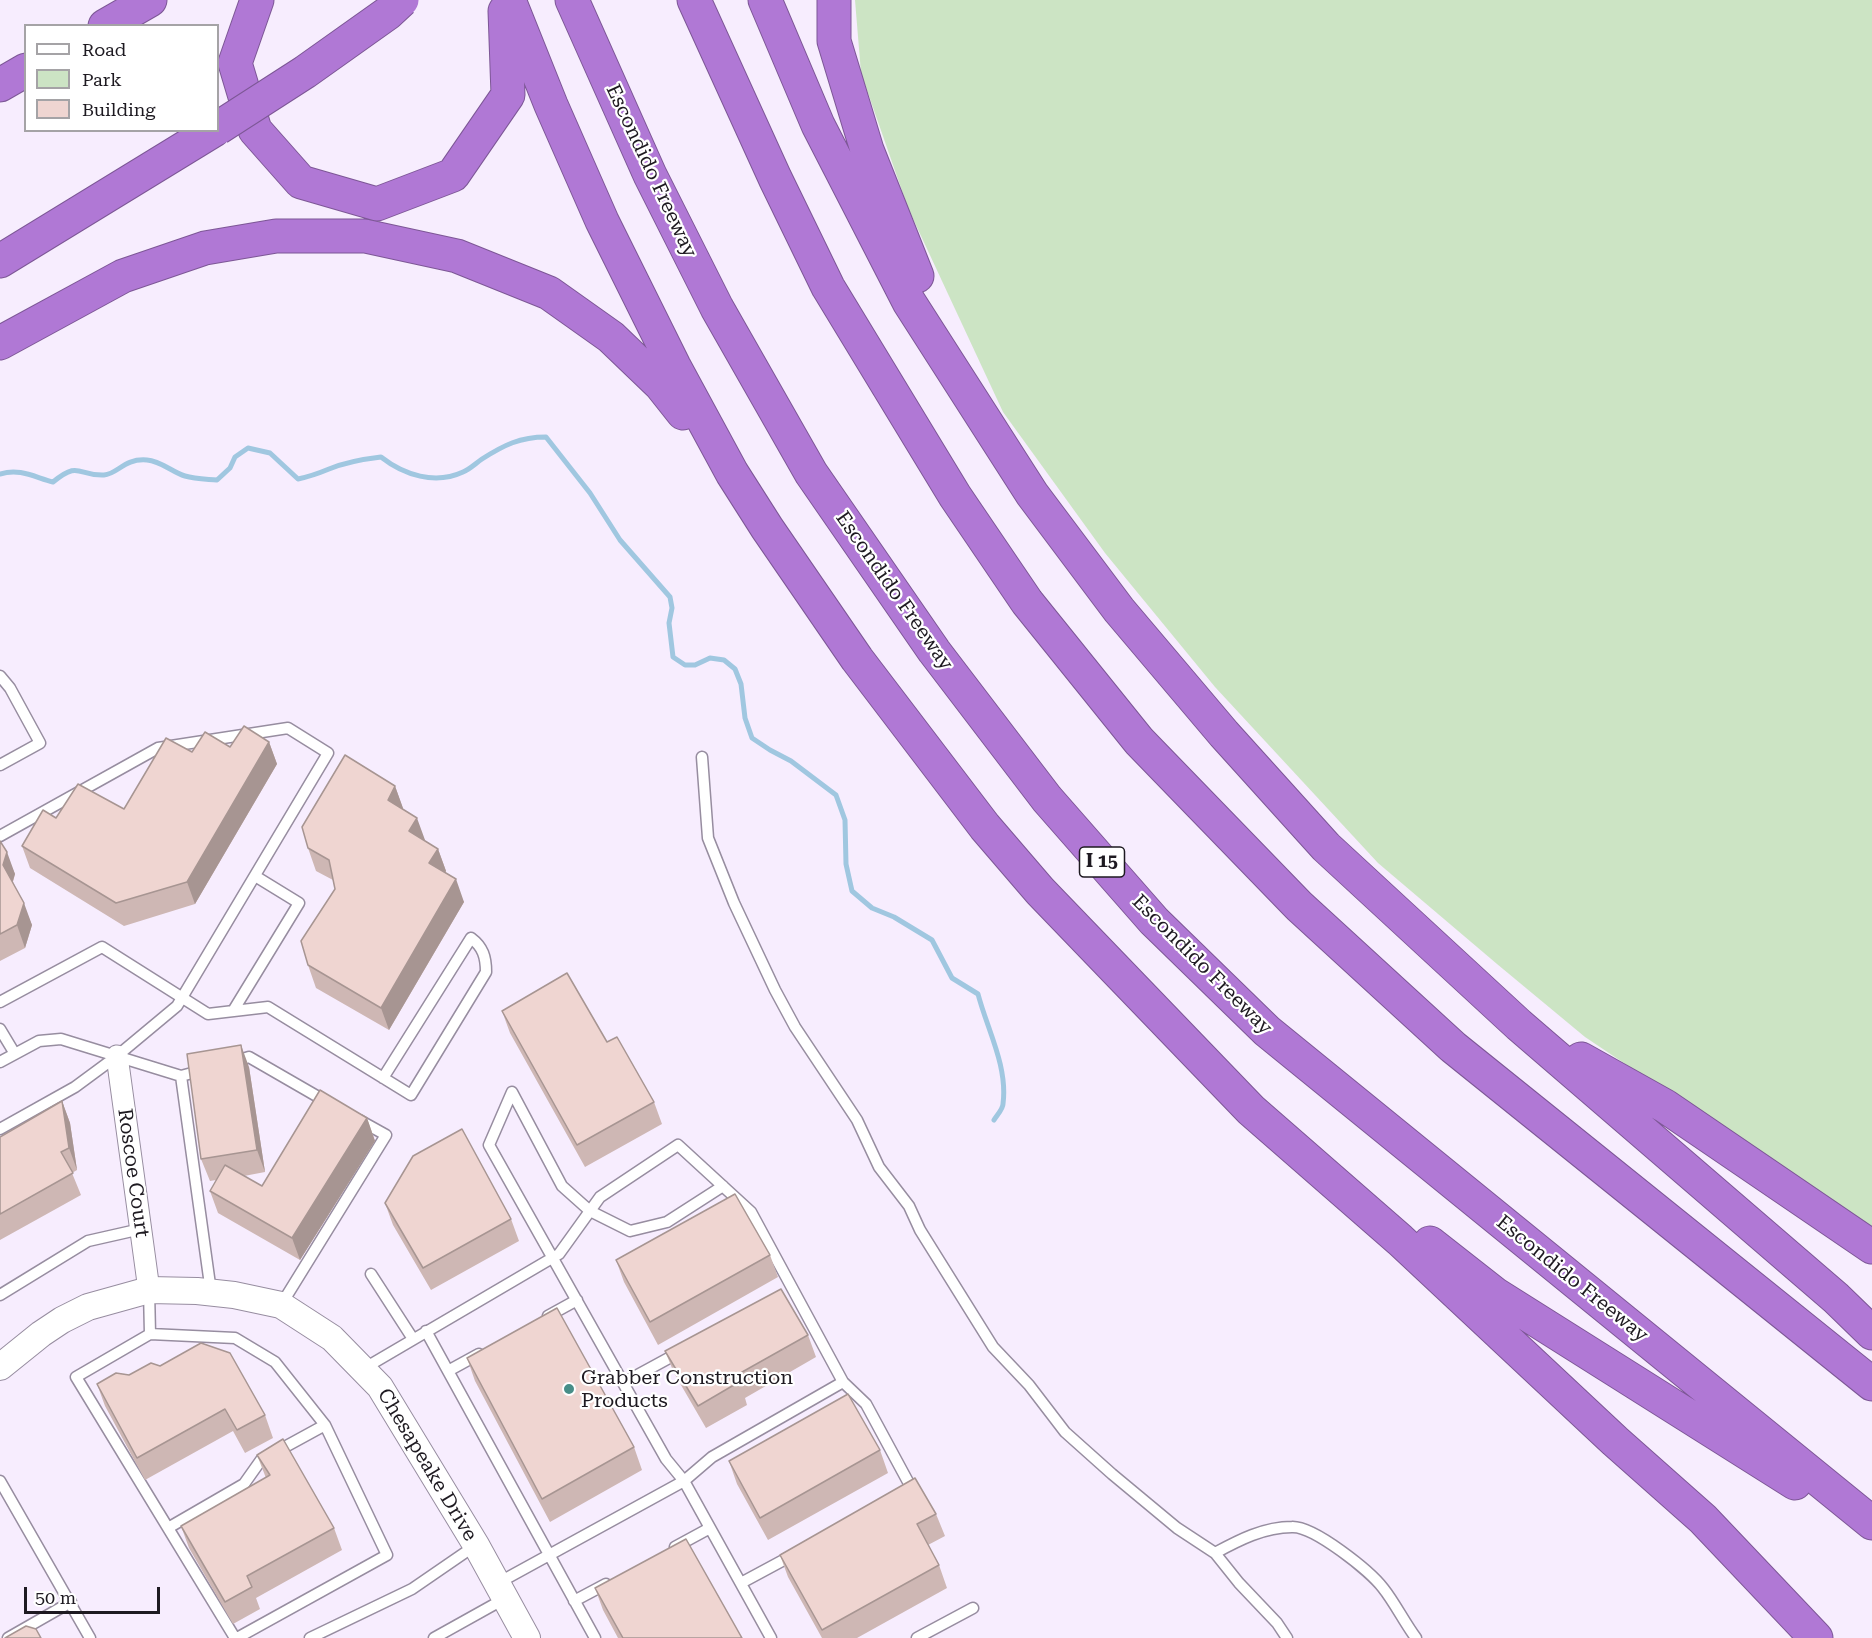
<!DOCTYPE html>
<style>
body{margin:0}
#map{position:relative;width:1872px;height:1638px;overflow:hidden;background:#f7edfe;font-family:"Roboto Serif",serif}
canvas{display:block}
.legend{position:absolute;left:24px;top:24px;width:195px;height:108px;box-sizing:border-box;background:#fff;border:2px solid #a5a3a6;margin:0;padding:8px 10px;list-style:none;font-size:18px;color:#1e1a21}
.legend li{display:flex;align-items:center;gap:12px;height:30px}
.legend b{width:30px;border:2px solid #a5a3a6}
.scale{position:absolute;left:24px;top:1587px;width:136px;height:27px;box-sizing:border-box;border:3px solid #1e1a21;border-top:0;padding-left:8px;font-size:18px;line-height:21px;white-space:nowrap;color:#1e1a21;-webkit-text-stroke:4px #fff;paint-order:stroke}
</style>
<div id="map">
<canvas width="1872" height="1638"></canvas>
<ul class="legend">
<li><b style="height:8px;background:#fff"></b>Road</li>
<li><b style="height:16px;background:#cce4c4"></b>Park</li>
<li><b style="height:16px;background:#efd5d1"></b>Building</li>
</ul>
<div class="scale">50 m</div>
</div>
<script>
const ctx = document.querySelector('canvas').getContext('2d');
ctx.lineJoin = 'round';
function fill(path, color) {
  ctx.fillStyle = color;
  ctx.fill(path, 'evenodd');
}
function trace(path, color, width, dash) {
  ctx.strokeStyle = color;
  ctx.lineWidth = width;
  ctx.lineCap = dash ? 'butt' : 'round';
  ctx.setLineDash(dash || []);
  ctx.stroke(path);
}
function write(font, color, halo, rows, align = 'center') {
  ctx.font = font + ' "Roboto Serif",serif';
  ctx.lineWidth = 4.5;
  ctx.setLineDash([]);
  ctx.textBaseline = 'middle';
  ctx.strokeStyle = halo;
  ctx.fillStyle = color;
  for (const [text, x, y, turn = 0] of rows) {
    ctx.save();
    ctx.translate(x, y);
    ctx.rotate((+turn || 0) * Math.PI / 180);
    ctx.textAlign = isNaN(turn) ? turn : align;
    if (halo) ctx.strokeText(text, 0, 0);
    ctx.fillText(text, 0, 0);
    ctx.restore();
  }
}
const green = new Path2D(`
 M 855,0 L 1872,0 L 1872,1229 L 1585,1037 L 1497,964 L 1378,863 L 1215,687 L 1105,553 L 1003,412 L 908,208 L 861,73 Z`);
const stream = new Path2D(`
 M 0,474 C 20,468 34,477 53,482 C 80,460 77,476 104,475 C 118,474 124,458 147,460 C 161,461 172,472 185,476 C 195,479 206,479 217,480 L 230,468 L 235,457 L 248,448 L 270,453 L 298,479 C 312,476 317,474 329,469 C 346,462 364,459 381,457 C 404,475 435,485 463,472 C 470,469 476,463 482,459 C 504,445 520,437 546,437 L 590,493 L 620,540 L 670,597 L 672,608 L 669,623 L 673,657 L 685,665 L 695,665 L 710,658 L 724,660 L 735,669 L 741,684 L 745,718 L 752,738 L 770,750 L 791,761 L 836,795 L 845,820 L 846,864 L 852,891 L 872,908 L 894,917 L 932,940 L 952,978 L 978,994 C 987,1029 1008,1066 1003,1104 C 1003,1109 997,1115 994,1120`);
const service = new Path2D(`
 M 0,676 L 10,688 L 40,743 L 0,765
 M 702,757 L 708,838 L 734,903 L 775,990 L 795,1027 L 857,1120 L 879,1167 L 909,1206 L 920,1230 L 993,1347 L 1029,1385 L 1065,1432 L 1112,1474 L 1177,1528 L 1215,1553 L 1239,1583 L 1277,1623 L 1287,1638
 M 0,836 L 158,748 L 288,728 L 328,753 L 177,1006 L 117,1056 L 75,1087 L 0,1129
 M 0,1002 L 102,947 L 208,1014 L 268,1007 L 411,1095 L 486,972 C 486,957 483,947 471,938 L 383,1078
 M 233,1011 L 299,903 L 255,876
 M 0,1029 L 15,1054
 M 0,1062 L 39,1041 L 61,1039 L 181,1076 L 211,1292
 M 233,1062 L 249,1057 L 327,1102
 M 181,1076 L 203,1070
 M 723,1186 L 667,1222 L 630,1231 L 590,1211 L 562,1186 L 512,1092 L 489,1145 L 666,1459 L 684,1481 L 771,1638
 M 371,1274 L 413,1339
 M 149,1290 L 150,1334
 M 0,1295 L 88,1241 L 141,1229
 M 281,1305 L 386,1135 L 359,1120
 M 548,1316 L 577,1300
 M 426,1331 L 595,1638
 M 363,1369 L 559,1254 L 600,1197 L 678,1145 L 751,1212 L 843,1382 L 866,1404 L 913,1491 L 910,1493
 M 448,1371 L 479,1354
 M 623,1383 L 680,1352
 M 0,1481 L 90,1638
 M 168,1528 L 244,1484 L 261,1460 L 325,1425
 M 675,1547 L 710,1528
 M 1215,1553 C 1239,1540 1264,1527 1292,1527 C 1314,1526 1370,1571 1383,1588 C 1395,1603 1404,1622 1416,1638
 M 498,1583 L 684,1481 L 712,1457 L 843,1382
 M 741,1583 L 793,1555
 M 574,1601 L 606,1584
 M 8,1638 L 71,1602
 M 235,1638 L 76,1377 L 150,1334 L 235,1338 L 275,1362 L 325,1425 L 387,1555 L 237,1638
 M 310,1638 L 412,1589 L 476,1545
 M 434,1638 L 504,1599
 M 917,1638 L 973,1608`);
const minor = new Path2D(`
 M 117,1056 L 149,1290`);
const tertiary = new Path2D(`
 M 0,1367 L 41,1334 L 62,1320 L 88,1307 L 149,1290 L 197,1291 L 234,1295 L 281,1305 L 332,1338 L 380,1387 L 476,1545 L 527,1638`);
const motorway = new Path2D(`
 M 257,0 L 235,63 L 255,130 L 301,182 L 377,204 L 453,175 L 508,95 L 505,11
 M 509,0 L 551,105 L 602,221 L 674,366 L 732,473 L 767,528 L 857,659 L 985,827 L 1040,891 L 1251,1110 L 1400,1240 L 1615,1441 L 1703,1519 L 1816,1638
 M 572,0 L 650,175 L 717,308 L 811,473 L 934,651 L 1047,799 L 1154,921 L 1267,1031 L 1872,1523
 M 694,0 L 775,178 L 828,287 L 955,496 L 1027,602 L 1139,741 L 1299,906 L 1453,1047 L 1872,1384
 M 765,0 L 818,125 L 909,302 L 1032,494 L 1119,610 L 1224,734 L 1326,847 L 1519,1025 L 1836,1298 L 1872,1333
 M 834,0 L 834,41 L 867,150 L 917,276
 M 105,26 L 150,0
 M 0,85 L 26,70
 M 0,261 L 214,130
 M 0,343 L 123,276 L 205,248 L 276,236 L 365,236 L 457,256 L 549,293 L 611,337 L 660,384 L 683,413
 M 1581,1059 L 1665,1106 L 1872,1247
 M 1430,1243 L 1495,1294 L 1795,1483`);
const motorwayBridge = new Path2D(`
 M 218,128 L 305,72 L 388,13 L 402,0`);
const wall = new Path2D(`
 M 269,742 L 277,764 L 195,904 L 124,926 L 30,868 L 22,846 L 56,818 L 124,809 L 192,752 Z
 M 395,786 L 403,809 L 425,841 L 438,849 L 446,871 L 445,873 L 464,902 L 389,1030 L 316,988 L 308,965 L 335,889 L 333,880 L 316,871 L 308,848 Z
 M 0,841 L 15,874 L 13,882 L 32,925 L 25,948 L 0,961 Z
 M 502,1011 L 607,1042 L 654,1102 L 662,1124 L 585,1167 L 510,1033 Z
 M 249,1067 L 265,1172 L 244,1176 L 262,1186 L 367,1118 L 375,1141 L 300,1260 L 218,1213 L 210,1191 L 216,1180 L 210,1181 L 201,1159 Z
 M 62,1101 L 70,1123 L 77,1170 L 72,1173 L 81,1195 L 0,1240 L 0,1137 Z
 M 385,1203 L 511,1219 L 519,1241 L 431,1290 L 393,1225 Z
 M 770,1255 L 778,1277 L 658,1345 L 624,1282 L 616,1260 Z
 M 808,1335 L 816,1357 L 745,1398 L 747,1405 L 706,1428 L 674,1373 L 665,1351 Z
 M 467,1358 L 634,1447 L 642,1470 L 550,1522 L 475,1381 Z
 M 97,1384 L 265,1415 L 273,1438 L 245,1453 L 233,1431 L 145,1480 L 105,1406 Z
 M 880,1450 L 888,1473 L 768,1540 L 737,1484 L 729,1461 Z
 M 257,1455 L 334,1528 L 342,1550 L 256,1598 L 260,1609 L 233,1624 L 189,1548 L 181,1526 L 266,1478 Z
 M 936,1514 L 945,1536 L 928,1545 L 939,1565 L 947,1588 L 857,1638 L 822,1638 L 788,1577 L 780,1555 Z
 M 595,1588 L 742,1638 L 618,1638 L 603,1610 Z`);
const shadedWall = new Path2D(`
 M 269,742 L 277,764 L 195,904 L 187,882 Z
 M 395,786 L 403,808 L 396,823 L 388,800 Z
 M 417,818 L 425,840 L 417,854 L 409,831 Z
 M 438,849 L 446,871 L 437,885 L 429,863 Z
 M 7,852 L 15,874 L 11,887 L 3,865 Z
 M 456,879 L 464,902 L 389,1030 L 381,1008 Z
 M 24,903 L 32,925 L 25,948 L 17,925 Z
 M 241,1045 L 249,1067 L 265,1172 L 257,1150 Z
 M 62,1101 L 70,1123 L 77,1170 L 69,1148 Z
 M 367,1118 L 375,1141 L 300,1260 L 292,1238 Z`);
const building = new Path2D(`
 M 244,726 L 269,742 L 187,882 L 116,903 L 22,846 L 43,810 L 56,818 L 78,784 L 124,809 L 166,738 L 192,752 L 205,732 L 230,747 Z
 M 345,755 L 395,786 L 388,800 L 417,818 L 409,831 L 438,849 L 429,863 L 456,879 L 381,1008 L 308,965 L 301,941 L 335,889 L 329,860 L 308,848 L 302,827 Z
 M 0,841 L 7,852 L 3,865 L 24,903 L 17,925 L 0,934 Z
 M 567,973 L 607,1042 L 617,1037 L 654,1102 L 577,1145 L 502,1011 Z
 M 241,1045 L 257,1150 L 201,1159 L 187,1054 Z
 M 320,1090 L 367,1118 L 292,1238 L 210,1191 L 225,1165 L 262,1186 Z
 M 62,1101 L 69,1148 L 61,1152 L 73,1173 L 0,1214 L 0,1137 Z
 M 462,1129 L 511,1219 L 423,1268 L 385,1203 L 413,1156 Z
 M 735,1194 L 770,1255 L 650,1322 L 616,1260 Z
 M 781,1289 L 808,1335 L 735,1376 L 739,1382 L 698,1406 L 665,1351 Z
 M 557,1308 L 634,1447 L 542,1499 L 467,1358 Z
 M 201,1343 L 230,1353 L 265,1415 L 237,1430 L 225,1409 L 137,1458 L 97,1384 L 116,1373 L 129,1375 L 151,1363 L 160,1366 Z
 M 848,1394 L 880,1450 L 760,1518 L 729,1461 Z
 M 283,1439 L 334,1528 L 247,1576 L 252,1587 L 225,1602 L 181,1526 L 270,1475 L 257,1455 Z
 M 915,1478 L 936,1514 L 917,1524 L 939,1565 L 822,1630 L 780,1555 Z
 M 686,1539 L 742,1638 L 623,1638 L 595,1588 Z
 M 26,1626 L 36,1629 L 41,1638 L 5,1638 Z`);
const markers = [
 [569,1389,6,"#488e88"]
];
const shields = [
 [1102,862,45]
];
const shieldNames = [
 ["I 15",1102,862]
];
const streetNames = [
 ["Escondido Freeway",651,171,65],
 ["Escondido Freeway",894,591,55],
 ["Escondido Freeway",1202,965,45],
 ["Roscoe Court",133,1173,82],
 ["Escondido Freeway",1572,1279,39],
 ["Chesapeake Drive",427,1465,59]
];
const poiNames = [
 ["Grabber Construction",581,1378],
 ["Products",581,1401]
];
fill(green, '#cce4c4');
trace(stream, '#a0c7e0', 5);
trace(service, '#978da0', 13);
trace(minor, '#978da0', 23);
trace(tertiary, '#978da0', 28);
trace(motorway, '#7d5796', 35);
trace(service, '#fff', 10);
trace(minor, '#fff', 21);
trace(tertiary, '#fff', 26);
trace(motorway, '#b078d5', 33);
trace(motorwayBridge, '#7d5796', 35, []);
trace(motorwayBridge, '#b078d5', 33);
fill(wall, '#ceb7b4');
fill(shadedWall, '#a79592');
fill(building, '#efd5d1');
trace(building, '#a79592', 1.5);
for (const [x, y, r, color] of markers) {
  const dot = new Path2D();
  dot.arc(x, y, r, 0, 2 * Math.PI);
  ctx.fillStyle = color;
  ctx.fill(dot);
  trace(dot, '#fff', 2);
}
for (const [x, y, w] of shields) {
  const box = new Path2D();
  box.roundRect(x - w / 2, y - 15, w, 30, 4.5);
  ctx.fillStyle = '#fff';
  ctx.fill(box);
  trace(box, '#1e1a21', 1.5);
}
write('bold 18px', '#1e1a21', null, shieldNames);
write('20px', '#1e1a21', '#fff', streetNames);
write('20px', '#1e1a21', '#fff', poiNames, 'left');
</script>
